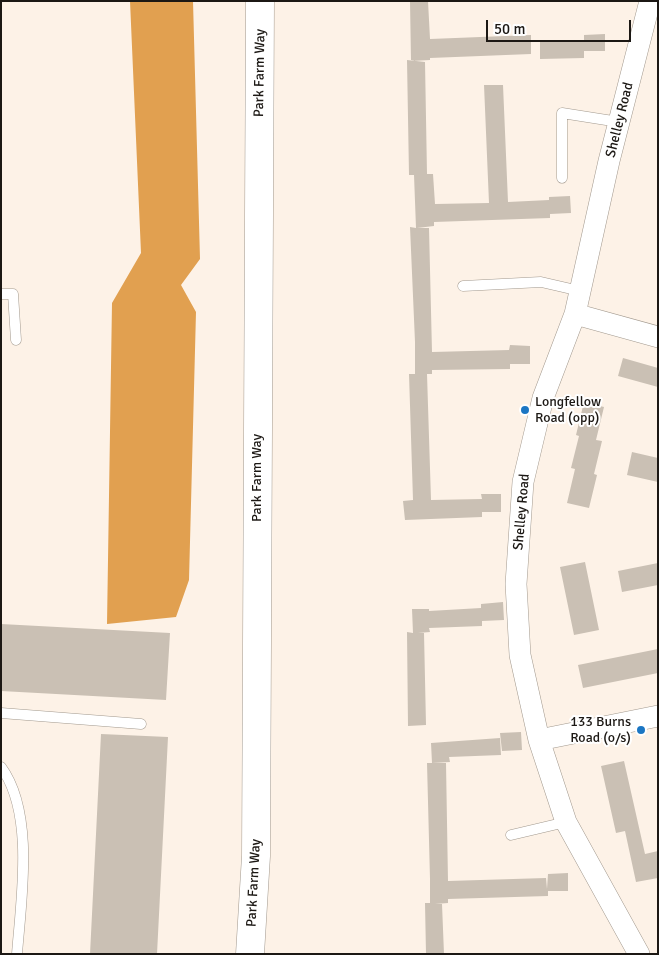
<!DOCTYPE html>
<style>
body{margin:0}
#map{position:relative;width:659px;height:955px;overflow:hidden;background:#fdf2e7;font-family:Signika,sans-serif}
canvas{display:block}
.frame{position:absolute;inset:0;border:2px solid #1c1814;pointer-events:none}
.scale{position:absolute;left:486px;top:20px;width:145px;height:22px;box-sizing:border-box;border:2px solid #1c1814;border-top:0;padding-left:6px;font-size:15px;line-height:18px;white-space:nowrap;color:#1c1814;-webkit-text-stroke:4px #fff;paint-order:stroke}
</style>
<div id="map">
<canvas width="659" height="955"></canvas>
<div class="frame"></div>
<div class="scale">50 m</div>
</div>
<script>
const ctx = document.querySelector('canvas').getContext('2d');
ctx.lineJoin = 'round';
function fill(path, color) {
  ctx.fillStyle = color;
  ctx.fill(path, 'evenodd');
}
function trace(path, color, width, dash) {
  ctx.strokeStyle = color;
  ctx.lineWidth = width;
  ctx.lineCap = dash ? 'butt' : 'round';
  ctx.setLineDash(dash || []);
  ctx.stroke(path);
}
function write(font, color, halo, rows, align = 'center') {
  ctx.font = font + ' Signika,sans-serif';
  ctx.lineWidth = 4;
  ctx.setLineDash([]);
  ctx.textBaseline = 'middle';
  ctx.strokeStyle = halo;
  ctx.fillStyle = color;
  for (const [text, x, y, turn = 0] of rows) {
    ctx.save();
    ctx.translate(x, y);
    ctx.rotate((+turn || 0) * Math.PI / 180);
    ctx.textAlign = isNaN(turn) ? turn : align;
    if (halo) ctx.strokeText(text, 0, 0);
    ctx.fillText(text, 0, 0);
    ctx.restore();
  }
}
const forest = new Path2D(`
 M 130,1 L 193,1 L 200,259 L 181,285 L 196,312 L 189,580 L 176,617 L 107,624 L 112,303 L 141,253 Z`);
const building = new Path2D(`
 M 410,1 L 428,1 L 430,39 L 531,35 L 531,54 L 430,58 L 430,60 L 411,61 Z
 M 605,34 L 605,51 L 584,51 L 584,42 L 584,58 L 540,59 L 540,41 L 584,40 L 584,35 Z
 M 407,60 L 425,62 L 427,174 L 433,174 L 435,204 L 489,203 L 484,85 L 503,85 L 508,202 L 549,200 L 549,197 L 570,196 L 571,213 L 550,214 L 550,218 L 434,222 L 434,226 L 417,228 L 429,228 L 432,352 L 509,350 L 510,345 L 530,346 L 530,364 L 510,364 L 510,369 L 432,370 L 432,374 L 427,374 L 431,500 L 482,499 L 481,494 L 501,494 L 501,512 L 482,512 L 482,517 L 405,520 L 403,501 L 413,500 L 409,374 L 415,374 L 415,342 L 410,227 L 416,228 L 414,175 L 409,175 Z
 M 623,358 L 658,368 L 658,387 L 618,376 Z
 M 584,402 L 604,407 L 596,440 L 602,441 L 594,474 L 597,475 L 589,508 L 567,503 L 575,469 L 571,468 L 579,436 L 576,435 Z
 M 632,452 L 658,458 L 658,482 L 627,475 Z
 M 585,562 L 599,630 L 574,635 L 560,567 Z
 M 658,563 L 658,585 L 622,592 L 618,571 Z
 M 503,602 L 504,620 L 482,621 L 482,626 L 429,628 L 430,632 L 418,633 L 424,633 L 426,725 L 408,726 L 407,632 L 413,633 L 412,609 L 429,609 L 429,611 L 481,608 L 481,604 Z
 M 1,624 L 170,633 L 166,700 L 1,691 Z
 M 658,649 L 658,673 L 583,688 L 578,665 Z
 M 521,732 L 522,750 L 502,751 L 500,733 Z
 M 101,734 L 168,737 L 157,954 L 90,954 Z
 M 500,738 L 501,755 L 449,757 L 450,762 L 432,763 L 431,743 Z
 M 624,761 L 645,854 L 658,851 L 658,878 L 636,882 L 625,831 L 616,833 L 601,766 Z
 M 427,763 L 446,763 L 448,881 L 546,878 L 547,889 L 548,874 L 568,873 L 568,891 L 548,891 L 548,896 L 448,899 L 448,903 L 435,904 L 442,904 L 444,954 L 426,954 L 425,903 L 430,903 L 430,879 Z`);
const lane = new Path2D(`
 M 562,178 L 562,113 L 619,122
 M 463,286 L 541,282 L 580,291
 M 1,294 L 13,294 L 16,340
 M 1,713 L 141,724
 M 1,767 C 35,813 21,900 17,954
 M 511,835 L 566,822`);
const street = new Path2D(`
 M 575,314 L 658,337
 M 539,740 L 658,716
 M 639,954 L 566,822 L 539,740 L 520,655 L 516,584 L 523,482 L 543,398 L 575,314 L 609,161 L 650,1`);
const highway = new Path2D(`
 M 250,954 L 256,856 L 260,1`);
const markers = [
 [525,410,5,"#1b76c3"],
 [641,730,5,"#1b76c3"]
];
const streetNames = [
 ["Park Farm Way",260,73,-89],
 ["Shelley Road",620,120,-76],
 ["Park Farm Way",257,478,-90],
 ["Shelley Road",522,512,-85],
 ["Park Farm Way",254,883,-87]
];
const poiNames = [
 ["Longfellow",535,402],
 ["Road (opp)",535,418],
 ["133 Burns",631,722,"right"],
 ["Road (o/s)",631,738,"right"]
];
fill(forest, '#e1a050');
fill(building, '#cac0b4');
trace(lane, '#a2998e', 11);
trace(street, '#a2998e', 22);
trace(highway, '#a2998e', 29);
trace(lane, '#fff', 10);
trace(street, '#fff', 21);
trace(highway, '#fff', 28);
for (const [x, y, r, color] of markers) {
  const dot = new Path2D();
  dot.arc(x, y, r, 0, 2 * Math.PI);
  ctx.fillStyle = color;
  ctx.fill(dot);
  trace(dot, '#fff', 2);
}
write('14px', '#1c1814', '#fff', streetNames);
write('14px', '#1c1814', '#fff', poiNames, 'left');
</script>
